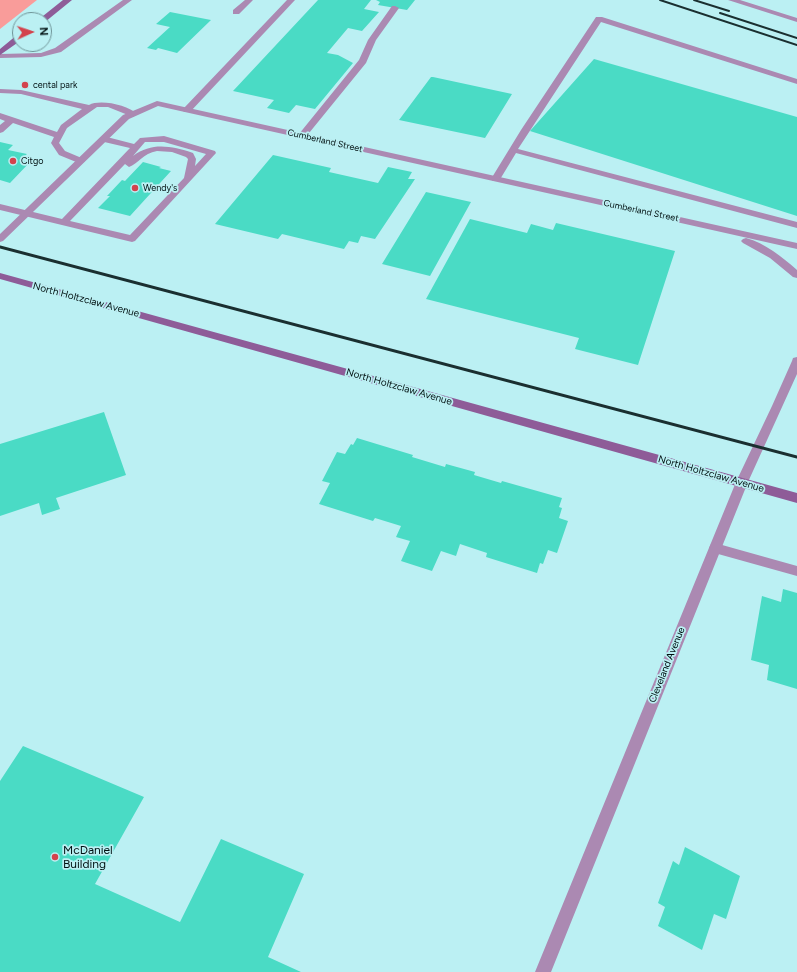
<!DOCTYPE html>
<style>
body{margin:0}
#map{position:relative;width:797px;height:972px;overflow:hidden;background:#bbf0f3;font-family:Figtree,sans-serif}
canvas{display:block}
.north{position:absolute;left:12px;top:12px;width:40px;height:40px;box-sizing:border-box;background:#bbf0f3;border:1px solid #709699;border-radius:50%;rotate:87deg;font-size:11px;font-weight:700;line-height:16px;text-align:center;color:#001011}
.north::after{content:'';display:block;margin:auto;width:14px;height:18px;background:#d3434d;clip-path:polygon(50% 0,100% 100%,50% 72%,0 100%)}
</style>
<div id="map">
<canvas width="797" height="972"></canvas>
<div class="north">N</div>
</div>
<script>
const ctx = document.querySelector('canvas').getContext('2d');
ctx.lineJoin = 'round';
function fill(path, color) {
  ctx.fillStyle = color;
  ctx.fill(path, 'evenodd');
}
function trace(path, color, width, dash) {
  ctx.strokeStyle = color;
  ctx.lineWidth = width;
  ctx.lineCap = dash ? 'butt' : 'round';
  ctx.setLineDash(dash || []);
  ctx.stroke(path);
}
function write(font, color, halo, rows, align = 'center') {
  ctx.font = font + ' Figtree,sans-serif';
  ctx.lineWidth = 3.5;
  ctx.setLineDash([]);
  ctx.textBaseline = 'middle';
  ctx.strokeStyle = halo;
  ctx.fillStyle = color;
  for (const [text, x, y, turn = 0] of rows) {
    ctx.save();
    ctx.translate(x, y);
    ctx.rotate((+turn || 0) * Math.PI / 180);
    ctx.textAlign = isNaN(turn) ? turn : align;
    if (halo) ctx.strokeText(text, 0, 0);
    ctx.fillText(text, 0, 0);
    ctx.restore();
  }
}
const green = new Path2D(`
 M 0,0 L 37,0 L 0,29 Z`);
const building = new Path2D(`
 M 318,0 L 371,0 L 364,9 L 379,12 L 362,31 L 348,28 L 327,53 L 338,55 L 353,63 L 315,109 L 296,105 L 289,113 L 267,108 L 274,100 L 233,91 Z
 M 376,0 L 415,0 L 407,10 L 378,5 L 380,2 Z
 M 170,12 L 211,20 L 177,53 L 158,48 L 156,50 L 147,48 L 170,27 L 156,24 Z
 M 594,59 L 797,117 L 797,216 L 530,131 Z
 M 431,77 L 433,77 L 512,94 L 485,138 L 399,120 Z
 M 0,142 L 13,145 L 8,150 L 27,154 L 20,160 L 30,162 L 10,183 L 0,180 Z
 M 273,155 L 331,168 L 329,172 L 378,183 L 388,167 L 412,172 L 408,179 L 415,179 L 375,239 L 361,236 L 358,243 L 349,241 L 344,249 L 282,234 L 278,239 L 215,224 Z
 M 143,162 L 161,167 L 159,168 L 171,171 L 130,216 L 98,208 L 110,196 L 107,196 L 122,180 L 125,181 Z
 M 426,192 L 471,202 L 430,276 L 382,264 Z
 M 470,219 L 527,233 L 531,224 L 553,230 L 556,223 L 675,251 L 638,365 L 575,349 L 579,338 L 426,299 Z
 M 104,412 L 126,475 L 56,498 L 60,509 L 42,515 L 39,503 L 0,516 L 0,444 Z
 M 357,438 L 413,455 L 412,457 L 445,467 L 446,464 L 475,472 L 474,475 L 501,483 L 502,481 L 562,498 L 559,507 L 562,508 L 559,518 L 568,521 L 557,553 L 548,550 L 543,564 L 540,563 L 537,573 L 486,557 L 487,553 L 460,544 L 456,556 L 441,551 L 432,571 L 401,561 L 410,541 L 396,537 L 401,526 L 375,518 L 373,521 L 319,504 L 330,483 L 322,481 L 337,452 L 345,454 L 351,444 L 353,445 Z
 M 783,589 L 797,593 L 797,689 L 767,680 L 769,665 L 751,660 L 762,596 L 781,602 Z
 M 23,746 L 144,797 L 95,884 L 180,922 L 221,839 L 304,874 L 268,957 L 301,972 L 0,972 L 0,781 Z
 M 685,847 L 740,876 L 726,919 L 714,914 L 702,950 L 658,926 L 665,907 L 658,903 L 673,861 L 679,865 Z`);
const lane = new Path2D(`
 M 123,0 L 132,0 L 61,52 L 41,57 L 0,58 L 0,54 L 41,53 L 55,48 Z
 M 245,0 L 253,0 L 239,14 L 233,14 L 233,10 Z
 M 287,0 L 295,0 L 190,112 L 184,112 L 183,110 L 184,108 Z
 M 728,0 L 740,0 L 797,18 L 797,22 Z
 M 392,6 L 395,6 L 399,8 L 376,40 L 366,63 L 305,138 L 299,138 L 298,136 L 299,134 L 359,60 L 368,40 Z
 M 596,17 L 602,17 L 797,79 L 797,84 L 601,22 L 518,149 L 797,222 L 797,228 L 516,153 L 499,181 L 493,181 L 491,179 L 521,130 Z
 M 0,89 L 21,90 L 89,105 C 100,99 128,105 137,114 L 133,117 L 108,107 L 97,107 L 67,128 L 59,143 L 65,151 L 84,159 L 85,161 L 81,164 L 59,155 L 51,143 L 54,137 L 13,123 L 3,132 L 0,133 L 0,125 L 5,121 L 0,119 L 0,113 L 57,132 L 61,125 L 82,109 L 21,94 L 0,93 Z
 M 103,136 L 134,144 L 140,138 L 164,136 L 215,151 L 216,153 L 135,241 L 132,242 L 0,210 L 0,204 L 62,219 L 130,148 L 100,141 L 99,139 ZM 145,142 L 164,142 L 206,154 L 195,166 L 196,159 L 193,153 C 171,146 152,142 133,156 ZM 157,151 L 172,152 L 186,157 L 188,159 L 184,178 L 130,235 L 70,221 L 125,164 L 129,167 C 138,164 143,153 157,151 Z
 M 715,543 L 797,566 L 797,576 L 711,552 L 709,548 L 711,544 Z`);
const street = new Path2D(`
 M 157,101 L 797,243 L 797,249 L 158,106 L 129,119 L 3,241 L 0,242 L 0,234 L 123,115 Z
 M 746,238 C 765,243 782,257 797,270 L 797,278 L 793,277 L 770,258 L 743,243 L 741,241 L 743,239 Z
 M 797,357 L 797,374 L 748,482 L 551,972 L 535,972 L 736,482 L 772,406 L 792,361 L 793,358 Z`);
const secondary = new Path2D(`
 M 63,0 L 72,0 L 45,22 L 44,20 L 38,20 Z
 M 17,35 L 20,35 L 20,41 L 0,55 L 0,49 Z
 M 0,273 L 797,493 L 797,503 L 0,279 Z`);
const railFar1 = new Path2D(`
 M 660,0 L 797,45
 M 694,0 L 729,11
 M 720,13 L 797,38`);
const rail = new Path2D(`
 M 0,247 L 797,457`);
const markers = [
 [25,85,4,"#d3434d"],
 [13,161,4,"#d3434d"],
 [135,188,4,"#d3434d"],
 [55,857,4,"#d3434d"]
];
const farPoinames = [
 ["cental park",33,85],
 ["Citgo",21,161],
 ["Wendy's",143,188]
];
const farStreetnames = [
 ["Cumberland Street",325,141,13],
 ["Cumberland Street",641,211,12]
];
const streetNames = [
 ["North Holtzclaw Avenue",86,300,15],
 ["North Holtzclaw Avenue",399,387,16],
 ["North Holtzclaw Avenue",711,474,16],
 ["Cleveland Avenue",667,665,-68]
];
const nearPoinames = [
 ["McDaniel",63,850],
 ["Building",63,864]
];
fill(green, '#f99c9a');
fill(building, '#4adbc5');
fill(lane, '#ab89b2');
fill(street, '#ab89b2');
fill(secondary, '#8e5c98');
trace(railFar1, '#1a2f30', 2);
trace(rail, '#1a2f30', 3);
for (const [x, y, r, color] of markers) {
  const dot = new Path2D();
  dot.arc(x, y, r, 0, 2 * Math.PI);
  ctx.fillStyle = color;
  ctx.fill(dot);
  trace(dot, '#bbf0f3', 1.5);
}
write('9px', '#001011', '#bbf0f3', farPoinames, 'left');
write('9px', '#001011', '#bbf0f3', farStreetnames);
write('10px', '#001011', '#bbf0f3', streetNames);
write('12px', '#001011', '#bbf0f3', nearPoinames, 'left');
</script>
